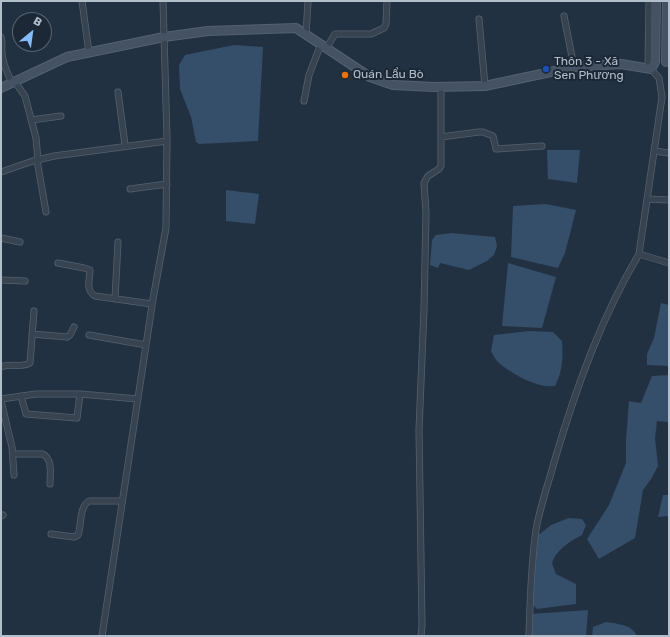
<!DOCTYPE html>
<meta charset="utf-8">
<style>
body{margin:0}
#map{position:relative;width:670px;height:637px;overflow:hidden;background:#223141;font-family:Rubik,sans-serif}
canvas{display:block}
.frame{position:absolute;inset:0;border:2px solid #b3becb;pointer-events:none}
.north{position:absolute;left:12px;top:12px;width:40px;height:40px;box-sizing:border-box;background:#1c2836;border:1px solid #586472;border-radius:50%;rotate:29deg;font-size:11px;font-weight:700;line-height:16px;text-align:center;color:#b3becb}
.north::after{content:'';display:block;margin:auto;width:14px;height:18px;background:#84bcff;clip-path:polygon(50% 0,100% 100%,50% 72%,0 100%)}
</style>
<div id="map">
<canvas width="670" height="637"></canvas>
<div class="frame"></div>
<div class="north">B</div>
</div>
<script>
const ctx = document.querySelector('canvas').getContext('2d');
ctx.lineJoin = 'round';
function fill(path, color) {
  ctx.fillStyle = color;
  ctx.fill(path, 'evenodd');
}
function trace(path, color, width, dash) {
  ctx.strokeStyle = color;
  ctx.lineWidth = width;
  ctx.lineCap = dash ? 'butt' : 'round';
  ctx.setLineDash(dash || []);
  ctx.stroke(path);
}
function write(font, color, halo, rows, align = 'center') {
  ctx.font = font + ' Rubik,sans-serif';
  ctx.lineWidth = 4;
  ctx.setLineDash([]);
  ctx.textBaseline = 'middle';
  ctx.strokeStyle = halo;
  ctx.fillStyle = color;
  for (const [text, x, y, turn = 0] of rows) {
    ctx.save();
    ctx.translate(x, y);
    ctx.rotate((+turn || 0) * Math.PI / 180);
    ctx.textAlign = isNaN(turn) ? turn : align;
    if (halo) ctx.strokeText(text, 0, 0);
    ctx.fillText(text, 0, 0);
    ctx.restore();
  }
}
const water = new Path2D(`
 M 234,45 L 263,47 L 258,141 L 199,144 L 196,142 L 191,117 L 180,89 L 179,65 L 185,55 Z
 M 547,150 L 580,150 L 577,183 L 548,179 Z
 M 226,190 L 259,194 L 255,224 L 226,221 Z
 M 546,204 L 576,210 L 565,253 L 558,268 L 511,257 L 513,206 Z
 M 451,233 L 495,237 L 497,246 L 494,255 L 487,261 L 469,270 L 440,263 L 438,268 L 430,265 L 432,240 L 436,235 Z
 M 508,263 L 556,277 L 542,328 L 502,326 Z
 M 661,303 L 669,305 L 669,366 L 647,365 L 647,354 L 654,338 Z
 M 529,331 L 553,332 L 562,341 C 563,358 563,370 555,386 C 538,389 510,373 498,362 C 495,359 493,355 491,351 L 494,335 Z
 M 669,375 L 669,422 L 657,421 L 655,438 L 658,466 L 651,479 L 643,490 L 635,538 L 599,559 L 587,539 L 609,505 L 626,463 L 626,440 L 629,401 L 641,403 L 652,376 Z
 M 663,495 L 669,495 L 669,516 L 658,517 Z
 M 569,518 L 582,519 L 586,525 L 582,535 C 570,541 556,550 552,563 L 556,574 L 576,584 L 576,604 L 537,609 L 533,605 L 530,600 L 537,536 L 551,525 Z
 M 588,610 L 586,636 L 528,636 L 530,614 Z
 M 606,622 C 617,624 632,624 637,636 L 592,636 L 593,627 Z`);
const street = new Path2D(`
 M 82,1 L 89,53
 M 564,16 L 574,67
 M 479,19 L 485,86
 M 306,35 L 308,1
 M 1,37 C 3,43 1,47 2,53 C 2,63 8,74 12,83
 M 327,47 L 335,34 L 371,34 L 384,28 L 386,24 L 387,1
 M 648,68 L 649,1
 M 651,69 L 659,78 L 662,97 L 639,254 L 669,263
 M 15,82 L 25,96 L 36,138 L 38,160
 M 118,92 L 125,145
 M 304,101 L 309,75 L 321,44
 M 31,120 L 61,116
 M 441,137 L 479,132 L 483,132 L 493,136 L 496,149 L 542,146
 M 654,151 L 669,153
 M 37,160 L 46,212
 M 1,172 L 33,161 L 54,156 L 167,141
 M 130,189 L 167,184
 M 647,199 L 669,200
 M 1,238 L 20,242
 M 58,263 L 84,268 L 90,270 C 90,279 85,290 95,296 L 152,304
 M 1,280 L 25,281
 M 115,299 L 118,242
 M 32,334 L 67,337 L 70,335 L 74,327
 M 89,335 L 146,345
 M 1,367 C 10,363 22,368 30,363 L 34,311
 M 21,396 L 26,414 L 77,418 L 80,394
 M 1,399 L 36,394 L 80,394 L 138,399
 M 1,401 L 12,447 L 14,475
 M 13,454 L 43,454 C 53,460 50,474 50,484
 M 1,516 L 3,515
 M 51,534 L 74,537 L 78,535 L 79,532 C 81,523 80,506 89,501 L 122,501
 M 102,636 L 153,299 L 166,228 L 167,138 L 163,1
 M 421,636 L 422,625 L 419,430 L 424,309 L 426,213 L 424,183 L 428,176 L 439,169 L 441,166 L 441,87
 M 529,636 C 530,601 531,564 536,530 C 540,506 549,482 555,459 C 576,388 601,318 639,254`);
const secondary = new Path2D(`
 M 666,62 L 667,1
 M 1,88 L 67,57 L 164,37 L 208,31 L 296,28 L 370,77 L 393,85 L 434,87 L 485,86 L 574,67 L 590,66 L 621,64 L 651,69 L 655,62 L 656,1`);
const markers = [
 [546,69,4,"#1a4fb4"],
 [345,75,4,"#e8710a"]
];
const poiNames = [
 ["Thôn 3 - Xã",554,62],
 ["Sen Phương",554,76],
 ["Quán Lẩu Bò",353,75]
];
fill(water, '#354e69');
trace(street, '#55616e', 7);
trace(secondary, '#55616e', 10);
trace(street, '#374350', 5.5);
trace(secondary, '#445264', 8);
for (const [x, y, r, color] of markers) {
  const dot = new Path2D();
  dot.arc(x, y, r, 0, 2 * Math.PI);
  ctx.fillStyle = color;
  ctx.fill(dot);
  trace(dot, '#1c2836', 1.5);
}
write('12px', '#b3becb', '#1c2836', poiNames, 'left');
</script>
